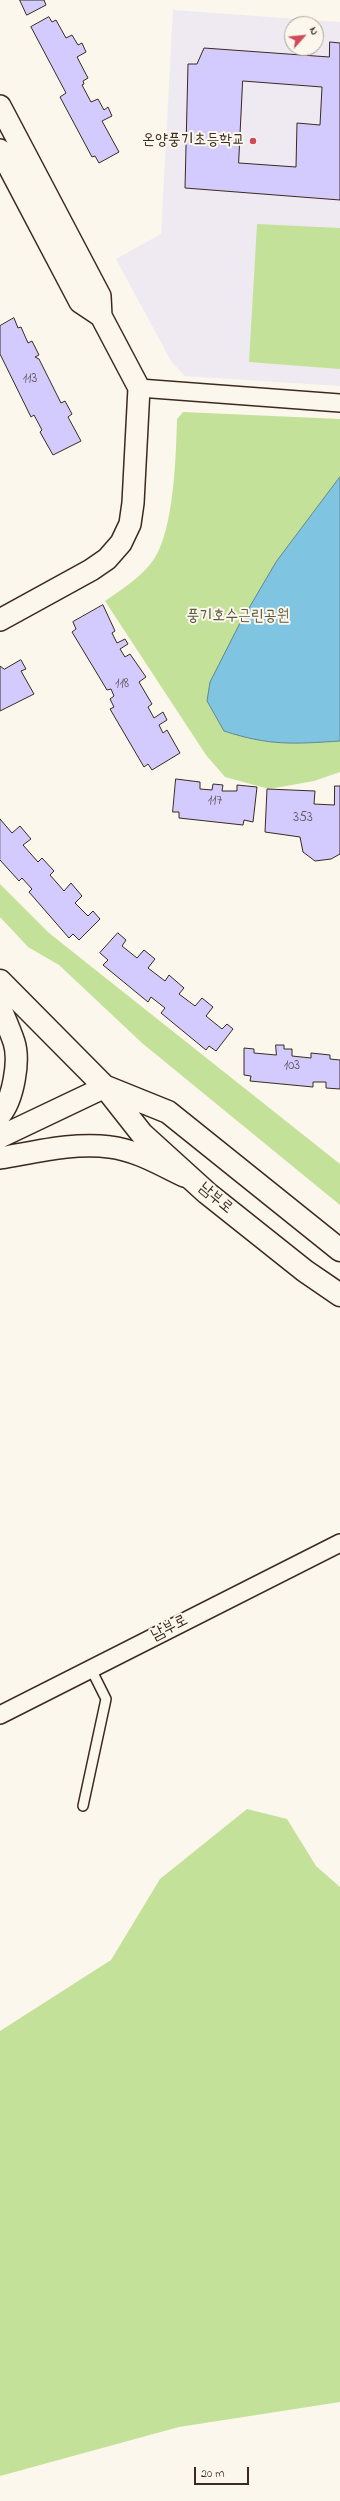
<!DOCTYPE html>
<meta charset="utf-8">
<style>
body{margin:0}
#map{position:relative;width:340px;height:2501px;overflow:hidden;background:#fbf7ec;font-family:"Indie Flower",sans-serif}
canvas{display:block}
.north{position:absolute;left:284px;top:16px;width:40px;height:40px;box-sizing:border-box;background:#fbf7ec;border:1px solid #aea59a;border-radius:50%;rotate:63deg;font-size:11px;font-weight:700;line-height:16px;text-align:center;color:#3b2a1e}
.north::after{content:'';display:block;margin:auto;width:14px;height:18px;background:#d1495b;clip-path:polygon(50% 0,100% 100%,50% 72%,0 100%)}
.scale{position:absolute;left:194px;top:2467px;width:55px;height:18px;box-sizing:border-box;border:2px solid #3b2a1e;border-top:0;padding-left:5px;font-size:12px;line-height:14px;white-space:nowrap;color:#3b2a1e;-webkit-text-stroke:3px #fbf7ec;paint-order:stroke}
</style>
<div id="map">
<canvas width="340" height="2501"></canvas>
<div class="north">N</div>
<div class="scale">20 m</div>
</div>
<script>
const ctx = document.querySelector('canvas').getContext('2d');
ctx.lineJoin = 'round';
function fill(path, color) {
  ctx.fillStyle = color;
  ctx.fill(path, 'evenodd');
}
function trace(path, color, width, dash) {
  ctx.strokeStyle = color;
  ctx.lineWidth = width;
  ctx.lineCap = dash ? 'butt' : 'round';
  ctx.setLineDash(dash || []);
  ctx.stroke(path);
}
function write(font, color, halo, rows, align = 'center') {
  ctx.font = font + ' "Indie Flower","Poor Story",sans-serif';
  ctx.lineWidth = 4;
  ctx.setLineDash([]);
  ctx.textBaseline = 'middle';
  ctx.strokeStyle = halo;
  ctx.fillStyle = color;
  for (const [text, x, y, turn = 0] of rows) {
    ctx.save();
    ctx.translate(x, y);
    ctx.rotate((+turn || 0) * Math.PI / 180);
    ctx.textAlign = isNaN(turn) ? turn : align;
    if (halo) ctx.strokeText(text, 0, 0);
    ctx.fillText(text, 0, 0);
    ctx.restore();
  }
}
const built = new Path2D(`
 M 173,10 L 340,22 L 340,386 L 185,376 L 171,361 L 116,259 L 161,234 ZM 292,24 L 316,24 L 316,48 L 292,48 Z`);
const green = new Path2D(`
 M 257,224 L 340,228 L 340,369 L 249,362 Z
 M 183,412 L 340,419 L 340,772 L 314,781 L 269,789 L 225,777 L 206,755 L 105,601 C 122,589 142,577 154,559 C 174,529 176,456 177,419 Z
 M 0,884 L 49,933 L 340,1164 L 340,1205 L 142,1043 L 59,965 L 28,947 L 0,917 Z
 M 247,1809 L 287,1819 L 316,1866 L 340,1887 L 340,2402 L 179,2427 L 0,2476 L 0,2031 L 111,1960 L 160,1879 Z`);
const water = new Path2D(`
 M 340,477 L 340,741 C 293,744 270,746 224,731 L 207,701 L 210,682 L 239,625 L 276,562 Z`);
const building = new Path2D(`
 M 20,0 L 44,0 L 46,5 L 27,15 Z
 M 49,17 L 52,22 L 56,20 L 66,38 L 72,35 L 78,45 L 82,43 L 86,52 L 77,57 L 88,78 L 83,81 L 84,84 L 82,85 L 91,102 L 98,99 L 104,110 L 108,107 L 112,116 L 102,121 L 119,152 L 99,163 L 95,156 L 92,157 L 60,97 L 66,93 L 31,27 Z
 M 330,42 L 340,43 L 340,200 L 185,188 L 188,64 L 197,64 L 204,48 L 329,57 ZM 243,81 L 322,87 L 320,125 L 297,123 L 296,167 L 239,163 Z
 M 14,318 L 18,328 L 21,327 L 28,343 L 32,341 L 39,355 L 35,357 L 39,359 L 61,403 L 65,401 L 72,414 L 68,417 L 81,441 L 53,455 L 40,432 L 42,430 L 34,415 L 31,417 L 0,354 L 0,326 Z
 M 103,605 L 115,631 L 112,633 L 117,643 L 125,639 L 128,644 L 120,649 L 125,657 L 130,654 L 146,677 L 139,682 L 152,704 L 148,707 L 154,718 L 163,712 L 167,720 L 159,725 L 163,733 L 167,730 L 180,753 L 152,770 L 148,764 L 144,767 L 110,709 L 114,707 L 110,699 L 114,696 L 111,689 L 107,690 L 72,632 L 76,629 L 73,622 Z
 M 21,660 L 26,669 L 21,671 L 34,694 L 0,711 L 0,666 L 4,669 Z
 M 176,779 L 200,782 L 200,789 L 212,790 L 213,784 L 223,785 L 222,791 L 237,791 L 237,785 L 257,787 L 253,822 L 244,820 L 243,825 L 179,818 L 179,812 L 173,812 Z
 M 335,786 L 340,786 L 340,854 L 331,859 L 315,861 L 303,852 L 300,837 L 265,832 L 267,789 L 315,791 L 314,804 L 334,805 Z
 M 0,819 L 12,833 L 20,826 L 31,839 L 23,845 L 38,862 L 42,858 L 54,871 L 50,875 L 64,891 L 71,883 L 82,896 L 75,903 L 88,916 L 93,911 L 100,919 L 79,940 L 73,934 L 69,938 L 29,892 L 32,889 L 22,878 L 19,881 L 0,860 Z
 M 118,933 L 126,940 L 122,946 L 137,958 L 144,950 L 155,959 L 148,968 L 165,981 L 169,975 L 184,988 L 179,994 L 195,1006 L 202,998 L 213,1007 L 206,1016 L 222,1029 L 227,1024 L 233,1029 L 216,1051 L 209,1046 L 206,1050 L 161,1013 L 165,1008 L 151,997 L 148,1002 L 103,965 L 108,960 L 100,953 Z
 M 276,1045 L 284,1045 L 284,1049 L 292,1049 L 292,1056 L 311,1058 L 311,1053 L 330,1055 L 330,1059 L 340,1060 L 340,1089 L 326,1088 L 326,1082 L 313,1082 L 313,1087 L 250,1081 L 251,1076 L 244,1075 L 244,1048 L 254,1049 L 254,1053 L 276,1055 Z`);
const service = new Path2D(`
 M 83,1806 L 106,1699 L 91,1669`);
const minor = new Path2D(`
 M 139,388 L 340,403
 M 0,1715 L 340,1543`);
const tertiary = new Path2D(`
 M 0,106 L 100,296 L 101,316 L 139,388 L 133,503 L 130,524 L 121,543 L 107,559 L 91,570 L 0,620
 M 0,150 L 80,302 L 101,316
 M 0,1007 C 5,1019 10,1030 14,1042 C 20,1061 13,1100 0,1115
 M 0,1137 L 105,1087
 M 0,1158 C 36,1152 74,1142 110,1147 C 136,1150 161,1165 184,1176`);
const secondary = new Path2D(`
 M 0,981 L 105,1087 L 142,1134 L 207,1193 L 305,1271 L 340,1295
 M 106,1087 L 168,1112 L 340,1250`);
const markers = [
 [253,141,4,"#d1495b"]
];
const numberNames = [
 ["113",30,380],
 ["118",122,685],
 ["117",215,802],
 ["353",303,819],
 ["103",292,1067]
];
const poiNames = [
 ["온양풍기초등학교",245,141]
];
const parkNames = [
 ["풍기호수근린공원",238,617]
];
const streetNames = [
 ["남부로",215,1199,40],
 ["남부로",170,1629,-27]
];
fill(built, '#efeaf1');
fill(green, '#c4e199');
fill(water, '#7fc4e0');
trace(water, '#648692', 1);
fill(building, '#d3cafd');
trace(building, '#3b2a1e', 1);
trace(service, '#3b2a1e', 12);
trace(minor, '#3b2a1e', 20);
trace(tertiary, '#3b2a1e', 24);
trace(secondary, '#3b2a1e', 25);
trace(service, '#fbf7ec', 9);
trace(minor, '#fbf7ec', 17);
trace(tertiary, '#fbf7ec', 21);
trace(secondary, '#fbf7ec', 22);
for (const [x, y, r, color] of markers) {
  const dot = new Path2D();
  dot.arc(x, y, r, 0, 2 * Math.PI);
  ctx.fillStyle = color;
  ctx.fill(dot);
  trace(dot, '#fbf7ec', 1.5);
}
write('14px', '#615256', null, numberNames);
write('16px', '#3b2a1e', '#fbf7ec', poiNames, 'right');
write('16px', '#5d583d', '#fbf7ec', parkNames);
write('16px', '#3b2a1e', '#fbf7ec', streetNames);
</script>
